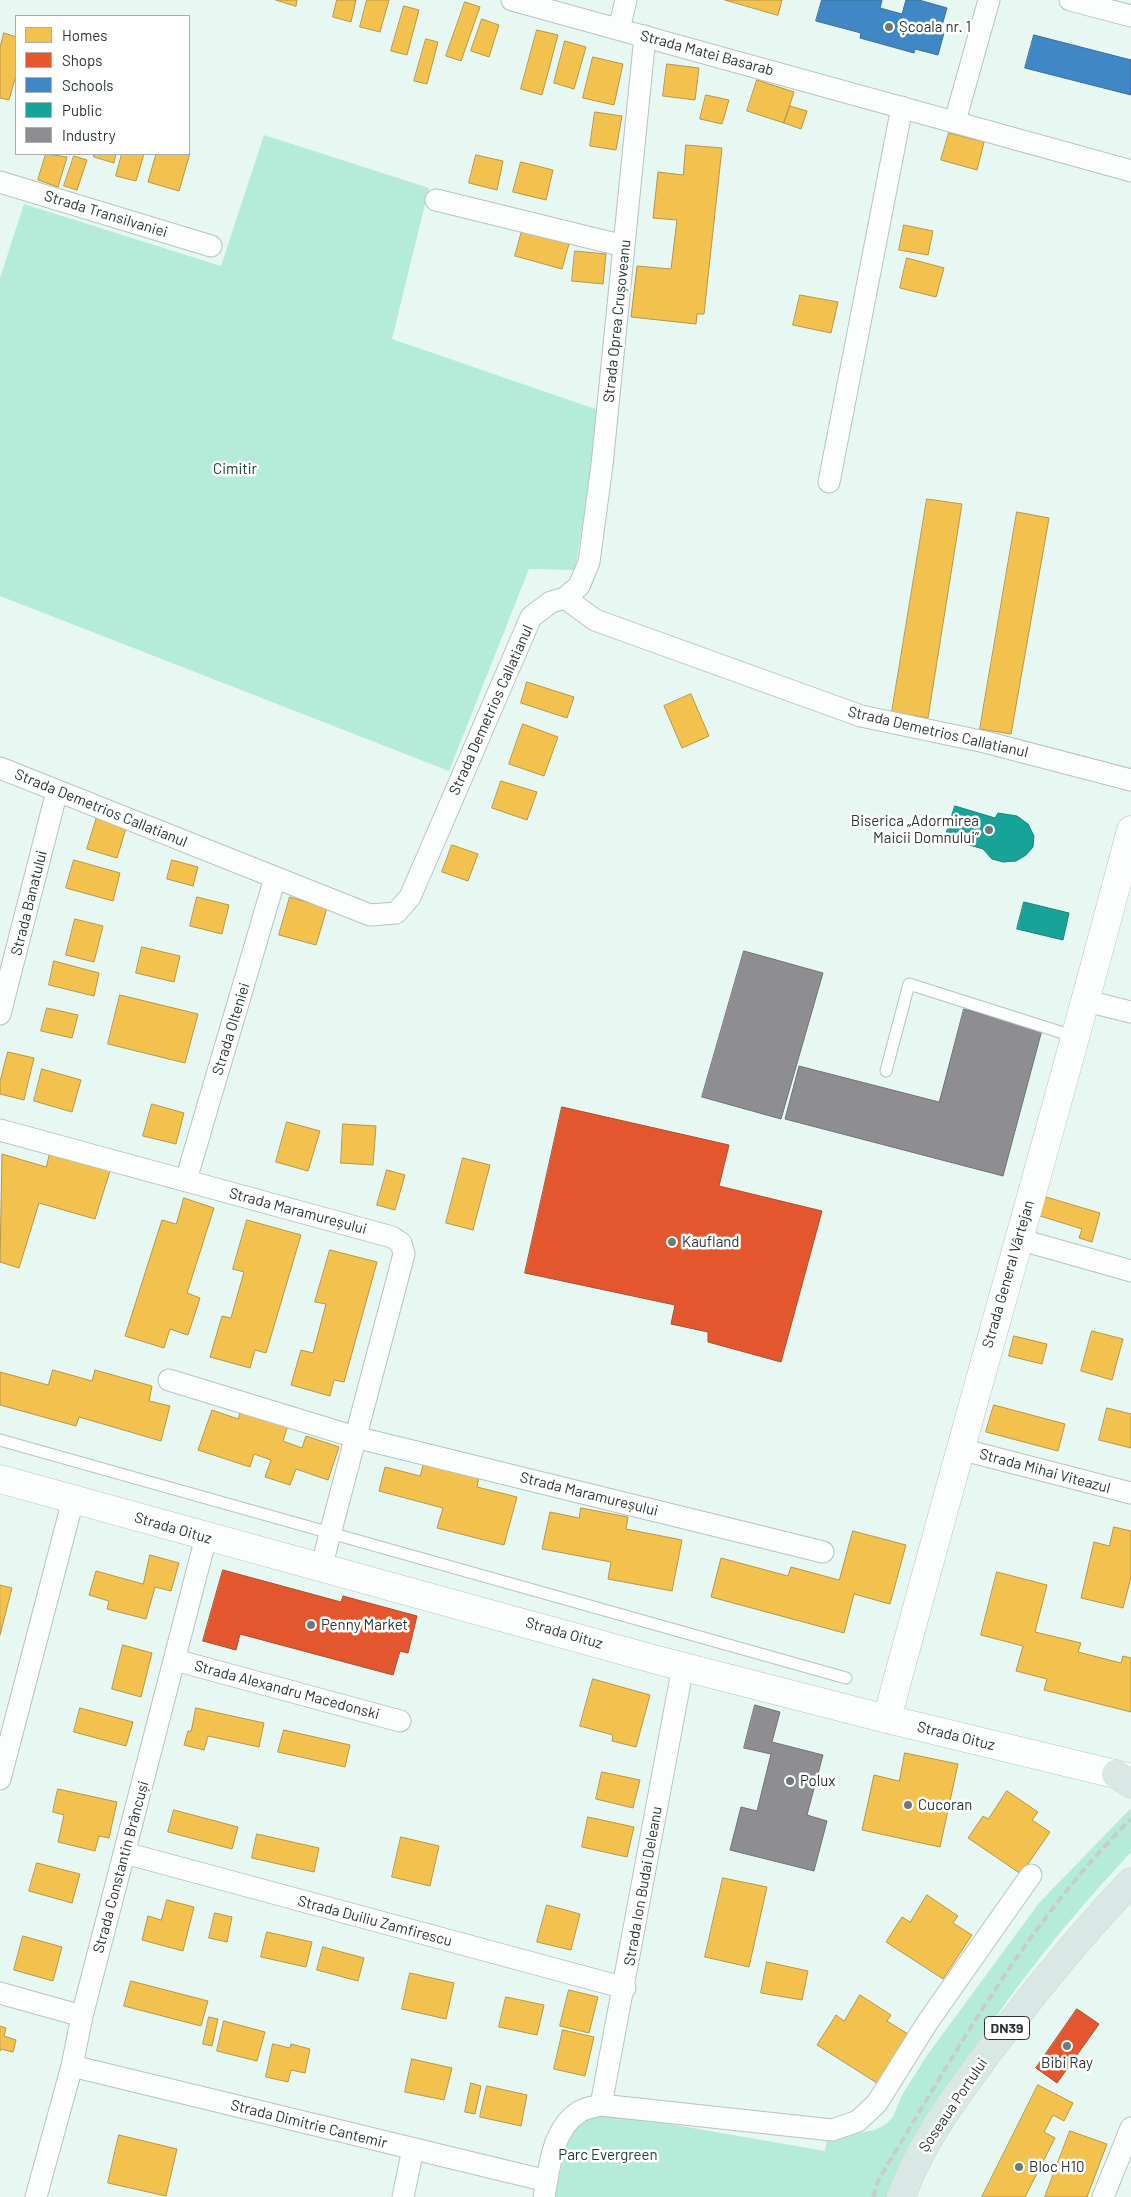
<!DOCTYPE html>
<meta charset="utf-8">
<style>
body{margin:0}
#map{position:relative;width:1131px;height:2197px;overflow:hidden;background:#e7f8f2;font-family:Barlow,sans-serif}
canvas{display:block}
.legend{position:absolute;left:15px;top:15px;width:175px;height:140px;box-sizing:border-box;background:#fff;border:1px solid #aaafad;margin:0;padding:6px 9px;list-style:none;font-size:15px;color:#2b3632}
.legend li{display:flex;align-items:center;gap:10px;height:25px}
.legend b{width:25px;border:1px solid #aaafad}
</style>
<div id="map">
<canvas width="1131" height="2197"></canvas>
<ul class="legend">
<li><b style="height:14px;background:#f2c14e"></b>Homes</li>
<li><b style="height:14px;background:#e4572e"></b>Shops</li>
<li><b style="height:14px;background:#3f88c5"></b>Schools</li>
<li><b style="height:14px;background:#17a398"></b>Public</li>
<li><b style="height:14px;background:#8d8d92"></b>Industry</li>
</ul>
</div>
<script>
const ctx = document.querySelector('canvas').getContext('2d');
ctx.lineJoin = 'round';
function fill(path, color) {
  ctx.fillStyle = color;
  ctx.fill(path, 'evenodd');
}
function trace(path, color, width, dash) {
  ctx.strokeStyle = color;
  ctx.lineWidth = width;
  ctx.lineCap = dash ? 'butt' : 'round';
  ctx.setLineDash(dash || []);
  ctx.stroke(path);
}
function write(font, color, halo, rows, align = 'center') {
  ctx.font = font + ' Barlow,sans-serif';
  ctx.lineWidth = 5;
  ctx.setLineDash([]);
  ctx.textBaseline = 'middle';
  ctx.strokeStyle = halo;
  ctx.fillStyle = color;
  for (const [text, x, y, turn = 0] of rows) {
    ctx.save();
    ctx.translate(x, y);
    ctx.rotate((+turn || 0) * Math.PI / 180);
    ctx.textAlign = isNaN(turn) ? turn : align;
    if (halo) ctx.strokeText(text, 0, 0);
    ctx.fillText(text, 0, 0);
    ctx.restore();
  }
}
const green = new Path2D(`
 M 264,135 L 429,188 L 392,339 L 601,411 L 575,570 L 529,569 L 449,771 L 0,596 L 0,278 L 24,204 L 221,266 Z
 M 1131,1808 L 1131,1852 C 1074,1914 1018,1980 973,2052 C 944,2100 917,2149 889,2197 L 554,2197 L 570,2132 L 590,2113 L 606,2113 L 825,2151 L 827,2138 L 875,2130 L 886,2124 L 893,2117 L 902,2095 L 928,2054 L 1039,1903 Z`);
const homes = new Path2D(`
 M 276,0 L 297,0 L 296,6 Z
 M 337,0 L 356,0 L 351,22 L 333,17 Z
 M 367,0 L 389,0 L 380,32 L 360,27 Z
 M 725,0 L 782,0 L 778,15 Z
 M 465,2 L 480,7 L 461,61 L 446,56 Z
 M 404,6 L 419,10 L 407,55 L 391,51 Z
 M 482,19 L 499,25 L 489,57 L 471,51 Z
 M 537,30 L 558,35 L 542,95 L 521,89 Z
 M 4,33 L 16,37 L 16,75 L 9,100 L 0,98 L 0,48 Z
 M 426,39 L 438,42 L 427,84 L 414,81 Z
 M 565,41 L 586,47 L 574,89 L 554,83 Z
 M 593,57 L 623,64 L 614,105 L 583,98 Z
 M 667,64 L 699,68 L 695,100 L 663,96 Z
 M 757,80 L 794,92 L 784,123 L 747,111 Z
 M 706,95 L 729,100 L 722,124 L 700,119 Z
 M 790,106 L 807,111 L 801,129 L 784,123 Z
 M 595,112 L 622,116 L 616,150 L 590,146 Z
 M 949,133 L 984,142 L 977,170 L 941,160 Z
 M 686,145 L 722,148 L 704,314 L 697,314 L 696,324 L 631,317 L 637,266 L 671,269 L 677,220 L 653,218 L 658,172 L 683,175 Z
 M 189,152 L 190,153 L 179,191 L 148,182 L 156,154 Z
 M 46,154 L 67,157 L 58,187 L 38,180 Z
 M 94,154 L 116,154 L 114,163 L 94,157 Z
 M 122,154 L 144,154 L 136,181 L 116,176 Z
 M 476,155 L 503,161 L 497,190 L 469,183 Z
 M 74,156 L 87,160 L 77,190 L 64,186 Z
 M 521,162 L 553,170 L 546,200 L 513,192 Z
 M 904,225 L 933,231 L 928,255 L 899,250 Z
 M 522,231 L 569,244 L 562,269 L 515,256 Z
 M 575,251 L 606,254 L 603,284 L 572,281 Z
 M 907,258 L 944,268 L 936,297 L 900,288 Z
 M 800,295 L 838,302 L 831,333 L 793,325 Z
 M 927,499 L 962,504 L 928,718 L 892,712 Z
 M 1017,512 L 1049,518 L 1011,734 L 980,729 Z
 M 527,682 L 574,697 L 567,718 L 521,703 Z
 M 691,694 L 709,736 L 682,748 L 664,706 Z
 M 523,724 L 558,737 L 544,776 L 509,764 Z
 M 501,781 L 537,792 L 527,820 L 492,808 Z
 M 97,817 L 127,825 L 117,858 L 87,849 Z
 M 452,845 L 478,854 L 468,881 L 442,872 Z
 M 74,860 L 120,873 L 113,901 L 66,888 Z
 M 172,860 L 198,867 L 193,886 L 167,879 Z
 M 197,897 L 229,905 L 222,934 L 190,926 Z
 M 290,897 L 327,908 L 316,945 L 279,935 Z
 M 75,919 L 103,926 L 94,962 L 66,955 Z
 M 142,947 L 180,956 L 174,982 L 136,973 Z
 M 54,961 L 99,973 L 94,996 L 49,985 Z
 M 120,995 L 198,1014 L 185,1063 L 108,1044 Z
 M 47,1008 L 78,1015 L 72,1038 L 41,1031 Z
 M 8,1052 L 34,1058 L 24,1100 L 0,1094 L 0,1082 Z
 M 42,1069 L 81,1080 L 72,1112 L 34,1101 Z
 M 152,1104 L 184,1113 L 176,1144 L 143,1136 Z
 M 287,1122 L 320,1131 L 308,1171 L 276,1162 Z
 M 343,1124 L 376,1126 L 373,1165 L 341,1163 Z
 M 50,1153 L 110,1171 L 95,1219 L 39,1203 L 19,1268 L 0,1262 L 2,1154 L 46,1167 Z
 M 463,1158 L 490,1165 L 473,1230 L 446,1223 Z
 M 387,1170 L 405,1175 L 395,1210 L 377,1205 Z
 M 1046,1197 L 1100,1213 L 1092,1242 L 1079,1238 L 1082,1229 L 1040,1216 Z
 M 184,1198 L 214,1208 L 187,1293 L 200,1298 L 188,1335 L 170,1329 L 164,1348 L 125,1336 L 162,1220 L 176,1224 Z
 M 247,1220 L 301,1235 L 266,1353 L 255,1350 L 250,1368 L 210,1357 L 222,1316 L 231,1318 L 244,1272 L 233,1269 Z
 M 330,1250 L 377,1262 L 344,1382 L 334,1380 L 330,1396 L 291,1385 L 301,1350 L 313,1353 L 326,1304 L 315,1302 Z
 M 1092,1331 L 1123,1339 L 1112,1380 L 1081,1371 Z
 M 1014,1336 L 1047,1344 L 1042,1364 L 1009,1356 Z
 M 53,1370 L 92,1381 L 95,1370 L 152,1386 L 149,1401 L 170,1406 L 161,1441 L 79,1417 L 76,1426 L 0,1405 L 0,1372 L 48,1385 Z
 M 994,1405 L 1065,1424 L 1058,1451 L 986,1432 Z
 M 1107,1408 L 1131,1414 L 1131,1448 L 1099,1440 Z
 M 241,1409 L 288,1425 L 283,1441 L 302,1448 L 306,1436 L 339,1447 L 328,1480 L 296,1469 L 290,1485 L 265,1477 L 271,1460 L 254,1454 L 250,1467 L 198,1450 L 212,1410 L 238,1419 Z
 M 425,1458 L 480,1472 L 477,1487 L 517,1497 L 504,1545 L 437,1528 L 443,1508 L 379,1491 L 385,1467 L 420,1476 Z
 M 581,1508 L 628,1517 L 626,1529 L 682,1540 L 672,1591 L 608,1579 L 611,1562 L 542,1549 L 550,1512 L 579,1518 Z
 M 1114,1527 L 1131,1531 L 1131,1577 L 1123,1608 L 1081,1598 L 1094,1542 L 1109,1546 Z
 M 853,1531 L 906,1545 L 890,1604 L 854,1594 L 844,1633 L 711,1597 L 721,1558 L 788,1576 L 791,1567 L 839,1580 Z
 M 150,1555 L 179,1563 L 171,1591 L 155,1587 L 146,1619 L 107,1609 L 109,1601 L 89,1595 L 96,1571 L 143,1584 Z
 M 997,1572 L 1047,1585 L 1035,1632 L 1081,1643 L 1078,1652 L 1121,1663 L 1123,1656 L 1131,1658 L 1131,1712 L 1044,1690 L 1047,1679 L 1016,1671 L 1023,1646 L 981,1635 Z
 M 0,1585 L 12,1588 L 0,1635 Z
 M 123,1645 L 152,1653 L 141,1697 L 112,1689 Z
 M 593,1679 L 650,1695 L 636,1747 L 612,1741 L 613,1735 L 580,1726 Z
 M 80,1708 L 133,1722 L 126,1746 L 74,1732 Z
 M 196,1708 L 264,1723 L 259,1747 L 208,1736 L 204,1750 L 184,1745 L 188,1731 L 191,1731 Z
 M 284,1730 L 350,1745 L 345,1767 L 278,1752 Z
 M 905,1753 L 958,1764 L 940,1847 L 862,1830 L 874,1775 L 899,1781 Z
 M 602,1772 L 640,1780 L 633,1808 L 596,1799 Z
 M 58,1789 L 117,1802 L 109,1838 L 99,1836 L 95,1851 L 58,1842 L 64,1815 L 53,1812 Z
 M 1007,1791 L 1038,1812 L 1032,1820 L 1050,1832 L 1021,1874 L 968,1838 L 983,1816 L 988,1819 Z
 M 174,1810 L 238,1827 L 232,1849 L 168,1832 Z
 M 588,1817 L 634,1827 L 627,1857 L 582,1847 Z
 M 257,1834 L 319,1848 L 314,1872 L 252,1858 Z
 M 401,1837 L 439,1846 L 430,1886 L 392,1877 Z
 M 37,1863 L 80,1874 L 72,1903 L 29,1891 Z
 M 723,1878 L 767,1887 L 749,1967 L 705,1957 Z
 M 927,1895 L 958,1916 L 953,1923 L 972,1935 L 943,1979 L 886,1942 L 902,1917 L 910,1922 Z
 M 167,1900 L 194,1907 L 183,1951 L 142,1940 L 148,1916 L 161,1920 Z
 M 547,1905 L 580,1914 L 571,1950 L 537,1942 Z
 M 215,1913 L 232,1917 L 227,1942 L 209,1938 Z
 M 267,1932 L 312,1942 L 306,1967 L 261,1957 Z
 M 23,1936 L 62,1947 L 53,1981 L 14,1970 Z
 M 323,1947 L 364,1958 L 358,1981 L 317,1970 Z
 M 767,1962 L 808,1971 L 802,2000 L 761,1993 Z
 M 410,1973 L 454,1983 L 446,2019 L 402,2009 Z
 M 131,1981 L 208,2001 L 201,2026 L 124,2006 Z
 M 569,1990 L 598,1997 L 589,2033 L 560,2026 Z
 M 860,1995 L 891,2015 L 887,2021 L 908,2034 L 877,2083 L 817,2045 L 836,2015 L 844,2021 Z
 M 506,1997 L 544,2005 L 537,2035 L 499,2027 Z
 M 209,2017 L 218,2019 L 212,2046 L 203,2044 Z
 M 224,2021 L 265,2032 L 257,2061 L 217,2051 Z
 M 0,2026 L 6,2028 L 4,2036 L 16,2040 L 13,2052 L 1,2049 L 0,2051 Z
 M 563,2030 L 594,2037 L 585,2076 L 554,2069 Z
 M 273,2044 L 290,2048 L 291,2044 L 310,2049 L 305,2073 L 291,2070 L 288,2082 L 266,2077 Z
 M 412,2059 L 452,2068 L 444,2100 L 405,2092 Z
 M 471,2083 L 481,2086 L 475,2114 L 465,2112 Z
 M 1038,2085 L 1073,2103 L 1064,2121 L 1053,2115 L 1044,2132 L 1055,2138 L 1025,2197 L 982,2197 Z
 M 487,2086 L 527,2095 L 521,2126 L 480,2117 Z
 M 1070,2131 L 1107,2144 L 1087,2197 L 1045,2197 Z
 M 119,2135 L 177,2149 L 166,2196 L 108,2183 Z`);
const shops = new Path2D(`
 M 562,1107 L 729,1145 L 719,1186 L 822,1211 L 781,1362 L 708,1342 L 708,1332 L 671,1324 L 675,1305 L 525,1273 Z
 M 223,1570 L 341,1602 L 343,1596 L 417,1616 L 408,1653 L 400,1651 L 393,1675 L 240,1634 L 236,1650 L 203,1641 Z
 M 1077,2009 L 1099,2024 L 1057,2083 L 1036,2068 Z`);
const schools = new Path2D(`
 M 822,0 L 882,0 L 880,8 L 902,14 L 906,0 L 919,0 L 947,8 L 940,32 L 944,33 L 938,55 L 915,49 L 914,53 L 860,38 L 861,33 L 816,21 Z
 M 1034,35 L 1131,60 L 1131,95 L 1025,68 Z`);
const public = new Path2D(`
 M 955,806 L 995,818 L 998,813 L 1017,816 L 1028,824 L 1034,836 L 1033,847 L 1026,855 L 1016,861 L 1003,862 L 992,859 L 983,849 L 945,838 Z
 M 1024,902 L 1069,913 L 1063,940 L 1017,929 Z`);
const industry = new Path2D(`
 M 744,951 L 823,973 L 781,1119 L 702,1097 Z
 M 964,1009 L 1042,1030 L 1003,1176 L 785,1119 L 799,1066 L 939,1102 Z
 M 755,1705 L 780,1712 L 772,1742 L 823,1755 L 807,1815 L 827,1821 L 814,1871 L 730,1850 L 741,1807 L 757,1811 L 771,1754 L 744,1748 Z`);
const service = new Path2D(`
 M 886,1071 L 909,984 L 1076,1037
 M 0,1440 L 846,1678`);
const minor = new Path2D(`
 M 512,0 L 1131,171
 M 1070,0 L 1131,16
 M 619,29 L 626,0
 M 955,121 L 989,0
 M 0,182 L 211,246
 M 436,200 L 624,246
 M 829,482 L 902,107
 M 565,598 L 595,620 L 861,716 L 985,742 L 1131,780
 M 0,768 L 370,915 L 396,913 L 410,897 L 531,617 L 551,602 L 565,598 L 579,586 L 589,562 L 602,465 L 645,36
 M 1086,1001 L 1131,1012
 M 0,1014 L 57,791
 M 0,1130 L 392,1237 L 401,1243 L 404,1254 L 321,1568
 M 186,1180 L 275,878
 M 1018,1239 L 1131,1271
 M 169,1380 L 355,1437 L 823,1552
 M 960,1449 L 1131,1493
 M 175,1660 L 400,1721
 M 0,1779 L 73,1500
 M 125,1853 L 625,1988
 M 0,1993 L 82,2016
 M 72,2066 L 547,2181
 M 601,2105 L 683,1666
 M 36,2197 L 72,2066 L 82,2016 L 206,1537
 M 403,2197 L 413,2149
 M 544,2197 C 549,2169 552,2129 579,2112 C 585,2108 594,2107 601,2105 L 832,2130 L 858,2121 L 877,2103 L 927,2023 L 1031,1875
 M 1103,2197 L 1131,2128`);
const tertiary = new Path2D(`
 M 887,1719 C 966,1422 1053,1127 1131,830`);
const secondary = new Path2D(`
 M 0,1479 L 657,1660 L 887,1719 L 1131,1778`);
const primary = new Path2D(`
 M 1116,1774 L 1131,1784
 M 901,2197 C 920,2143 955,2097 989,2051 C 1034,1993 1080,1935 1131,1882`);
const rail = new Path2D(`
 M 873,2197 L 879,2179 C 955,2054 1026,1923 1131,1819`);
const markers = [
 [889,27,5,"#6d7a75"],
 [989,830,5,"#6d7a75"],
 [672,1242,5,"#6d7a75"],
 [311,1625,5,"#6d7a75"],
 [790,1781,5,"#6d7a75"],
 [908,1805,5,"#6d7a75"],
 [1067,2046,5,"#6d7a75"],
 [1019,2167,5,"#6d7a75"]
];
const shields = [
 [1007,2028,45]
];
const shieldNames = [
 ["DN39",1007,2028]
];
const poiNames = [
 ["Școala nr. 1",899,27],
 ["Biserica „Adormirea",979,821,"right"],
 ["Maicii Domnului”",979,838,"right"],
 ["Kaufland",682,1242],
 ["Penny Market",321,1625],
 ["Polux",800,1781],
 ["Cucoran",918,1805],
 ["Bibi Ray",1067,2063,"center"],
 ["Bloc H10",1029,2167]
];
const streetNames = [
 ["Strada Matei Basarab",707,53,15],
 ["Strada Transilvaniei",106,214,17],
 ["Strada Oprea Crușoveanu",617,321,-84],
 ["Strada Demetrios Callatianul",491,710,-66],
 ["Strada Demetrios Callatianul",938,732,13],
 ["Strada Demetrios Callatianul",101,808,22],
 ["Strada Banatului",29,903,-76],
 ["Strada Olteniei",231,1029,-73],
 ["Strada Maramureșului",298,1211,15],
 ["Strada General Vârtejan",1008,1274,-74],
 ["Strada Mihai Viteazul",1045,1471,15],
 ["Strada Maramureșului",589,1494,14],
 ["Strada Oituz",173,1528,16],
 ["Strada Oituz",564,1633,16],
 ["Strada Alexandru Macedonski",287,1690,15],
 ["Strada Oituz",956,1736,14],
 ["Strada Constantin Brâncuși",121,1867,-75],
 ["Strada Ion Budai Deleanu",643,1886,-80],
 ["Strada Duiliu Zamfirescu",375,1921,15],
 ["Șoseaua Portului",953,2105,-56],
 ["Strada Dimitrie Cantemir",309,2124,14]
];
const parkNames = [
 ["Cimitir",235,469],
 ["Parc Evergreen",608,2155]
];
fill(green, '#b5ebd9');
fill(homes, '#f2c14e');
trace(homes, '#b69746', 1);
fill(shops, '#e4572e');
trace(shops, '#ac4d2f', 1);
fill(schools, '#3f88c5');
trace(schools, '#396f99', 1);
fill(public, '#17a398');
trace(public, '#1d8279', 1);
fill(industry, '#8d8d92');
trace(industry, '#707375', 1);
trace(service, '#b7c3bf', 13);
trace(minor, '#b7c3bf', 23);
trace(tertiary, '#b7c3bf', 29);
trace(secondary, '#b7c3bf', 29);
trace(primary, '#ccd4d1', 29);
trace(service, '#fbfefd', 11);
trace(minor, '#fbfefd', 21);
trace(tertiary, '#fbfefd', 28);
trace(secondary, '#fbfefd', 28);
trace(primary, '#d9e8e4', 28);
trace(rail, '#c8cdcb', 4, [8, 4]);
for (const [x, y, r, color] of markers) {
  const dot = new Path2D();
  dot.arc(x, y, r, 0, 2 * Math.PI);
  ctx.fillStyle = color;
  ctx.fill(dot);
  trace(dot, '#fff', 2);
}
for (const [x, y, w] of shields) {
  const box = new Path2D();
  box.roundRect(x - w / 2, y - 11.5, w, 23, 4);
  ctx.fillStyle = '#fff';
  ctx.fill(box);
  trace(box, '#2b3632', 1);
}
write('bold 14px', '#2b3632', null, shieldNames);
write('15px', '#2b3632', '#fff', poiNames, 'left');
write('15px', '#2b3632', '#fff', streetNames);
write('15px', '#194034', '#fff', parkNames);
</script>
